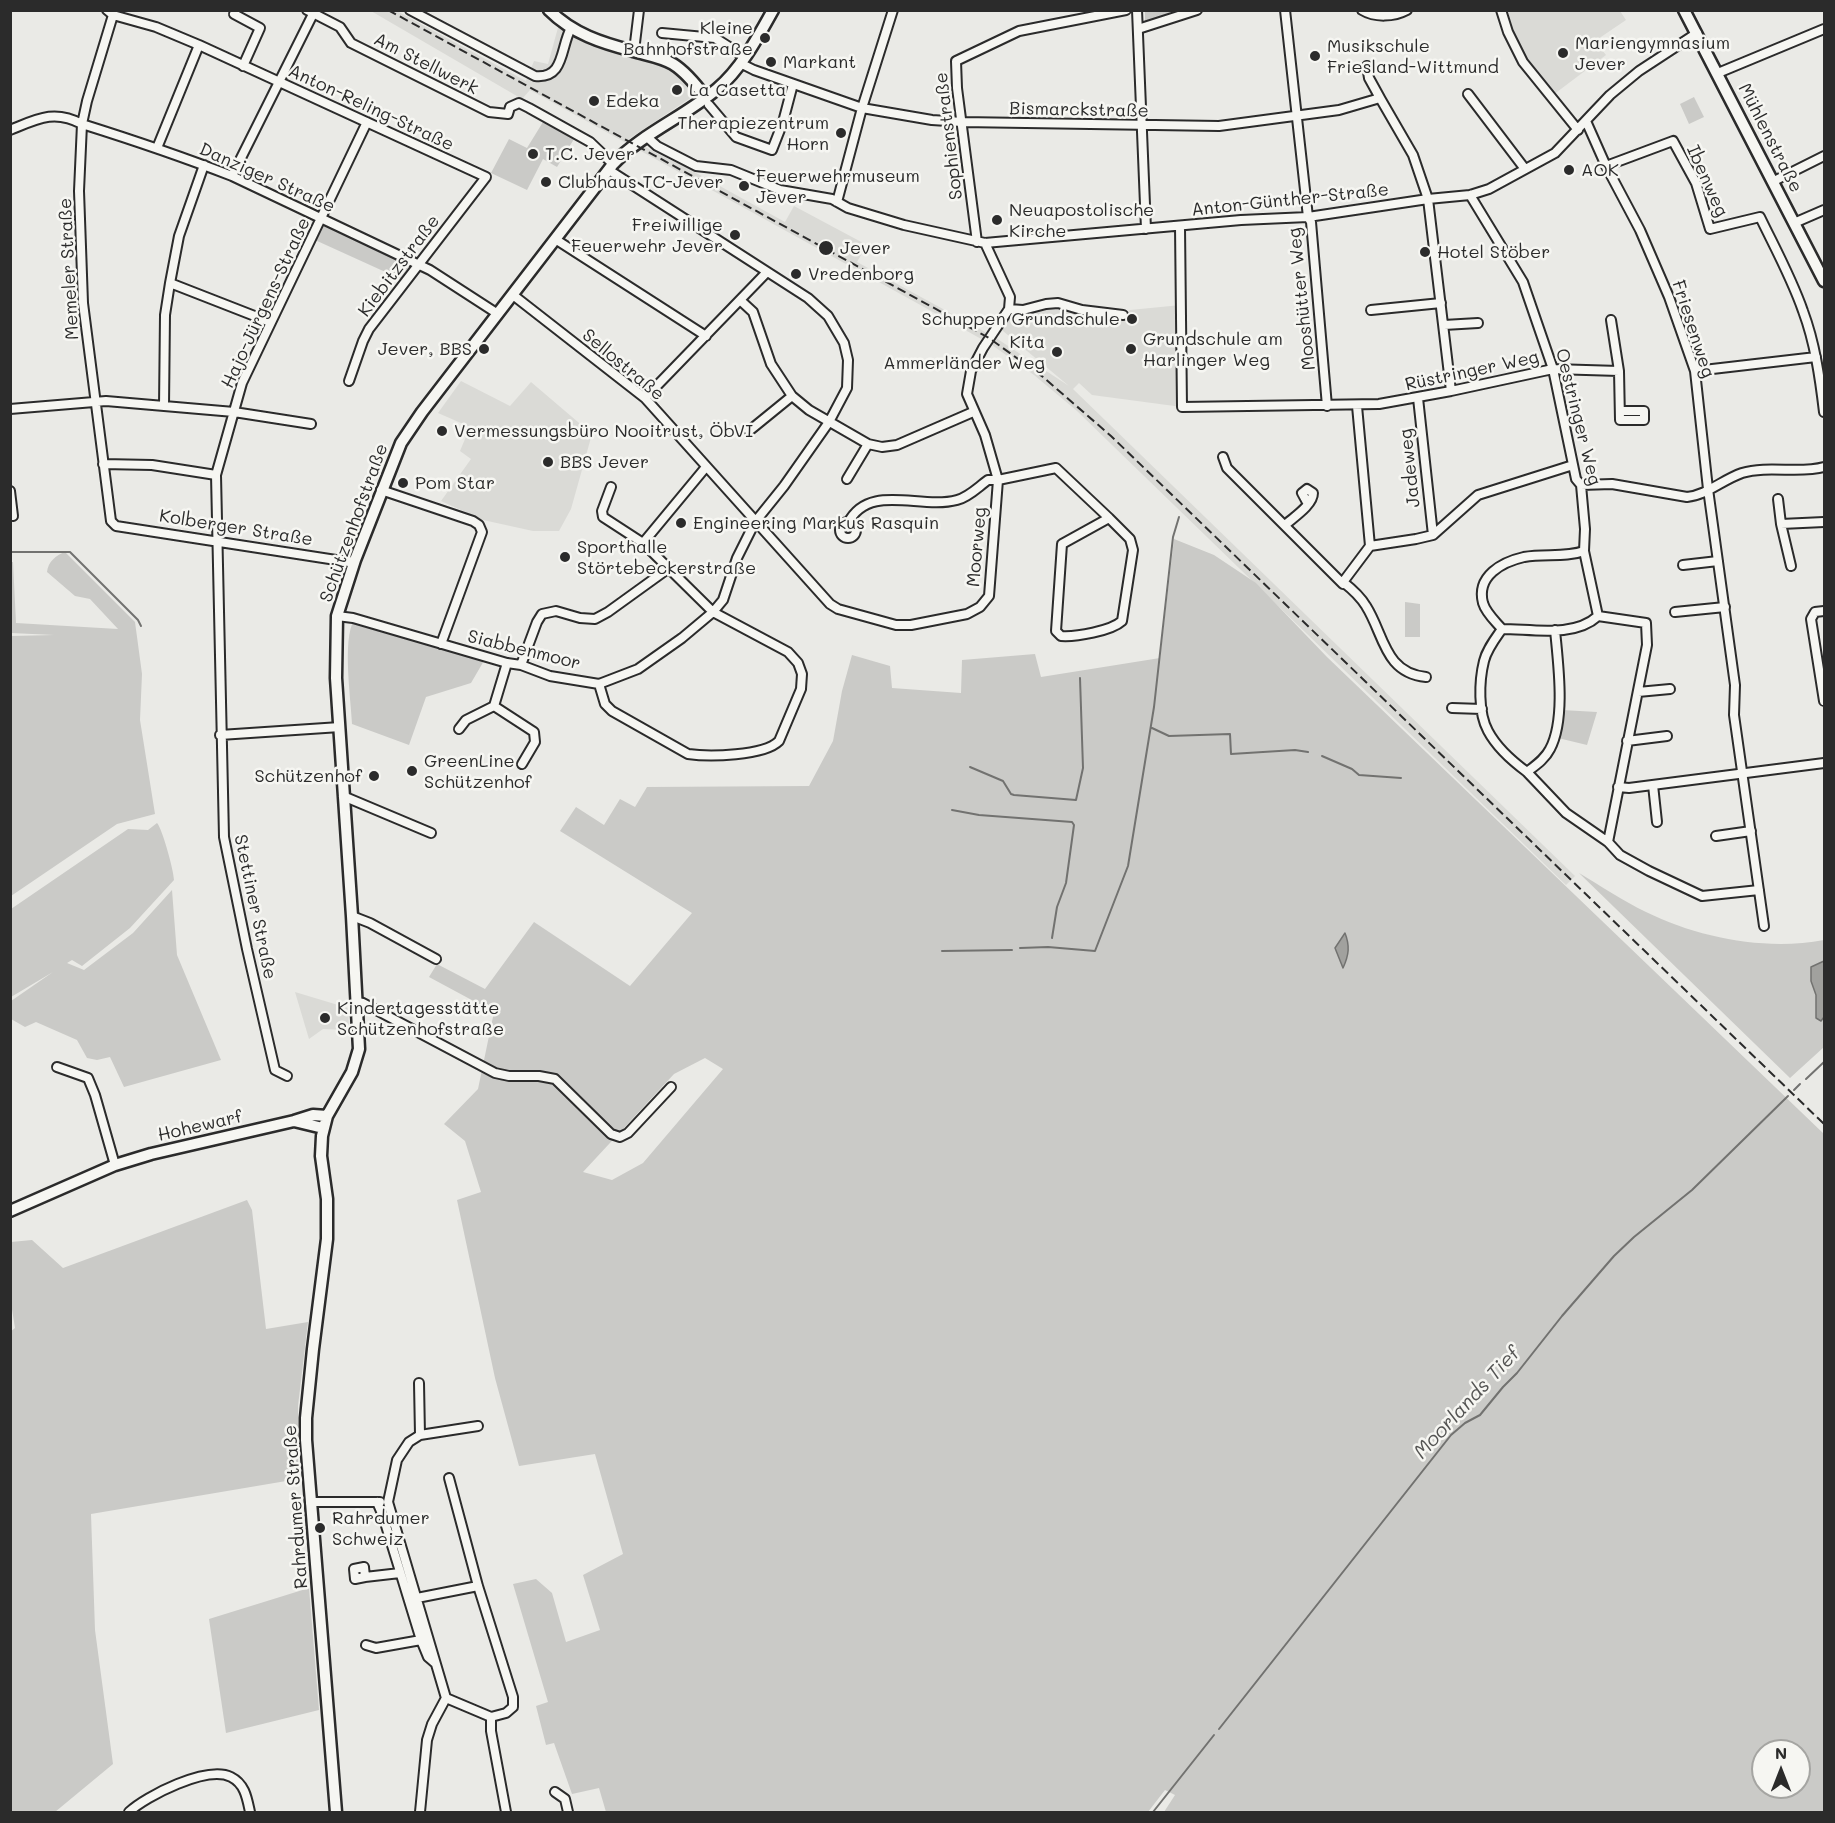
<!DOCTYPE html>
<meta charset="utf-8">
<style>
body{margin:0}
#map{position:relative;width:1835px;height:1823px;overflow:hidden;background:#eaeae6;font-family:Mali,sans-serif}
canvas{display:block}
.frame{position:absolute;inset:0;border:12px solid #2b2b2b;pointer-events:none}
.north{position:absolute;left:1751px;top:1739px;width:60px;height:60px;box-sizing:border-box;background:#f6f6f2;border:2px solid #a5a5a2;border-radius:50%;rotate:0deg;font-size:16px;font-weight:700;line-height:24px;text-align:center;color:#2b2b2b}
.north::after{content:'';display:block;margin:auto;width:21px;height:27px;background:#2b2b2b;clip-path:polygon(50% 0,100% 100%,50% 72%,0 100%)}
</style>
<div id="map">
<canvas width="1835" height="1823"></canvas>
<div class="frame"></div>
<div class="north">N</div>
</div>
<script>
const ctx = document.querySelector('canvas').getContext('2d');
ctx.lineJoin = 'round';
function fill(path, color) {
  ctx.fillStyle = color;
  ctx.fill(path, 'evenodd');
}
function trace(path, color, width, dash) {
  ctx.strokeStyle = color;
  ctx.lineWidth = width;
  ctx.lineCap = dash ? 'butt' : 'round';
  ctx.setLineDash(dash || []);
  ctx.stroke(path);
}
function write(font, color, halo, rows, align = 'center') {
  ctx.font = font + ' Mali,sans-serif';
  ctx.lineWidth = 5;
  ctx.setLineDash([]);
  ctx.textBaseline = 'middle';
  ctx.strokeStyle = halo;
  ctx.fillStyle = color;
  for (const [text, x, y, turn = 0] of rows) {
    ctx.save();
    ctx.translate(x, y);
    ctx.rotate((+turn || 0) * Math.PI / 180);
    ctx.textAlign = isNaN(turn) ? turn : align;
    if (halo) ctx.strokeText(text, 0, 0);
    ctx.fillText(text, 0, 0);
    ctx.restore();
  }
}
const built = new Path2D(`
 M 371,11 L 397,11 L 526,81 L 534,61 L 548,64 L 559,24 L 575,36 L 590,45 L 639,57 L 674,69 L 695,90 L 694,93 L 692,97 L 629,139 L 689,169 L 785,222 L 794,206 L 867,245 L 857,262 L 996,338 L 1069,386 L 997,326 L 1009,309 L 1046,304 L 1123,315 L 1130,310 L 1181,305 L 1182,407 L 1092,395 L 1079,383 L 1073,389 L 1575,876 L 1566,885 L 1077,411 L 1034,375 L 992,345 L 915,302 L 530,90 L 522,99 Z
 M 1504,11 L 1620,11 L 1626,20 L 1595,41 L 1606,55 L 1553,95 L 1526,60 L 1510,32 Z
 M 461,381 L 510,406 L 531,382 L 592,434 L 571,509 L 559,531 L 533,531 L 483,520 L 441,501 L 471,459 L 460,451 L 470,427 L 438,413 Z
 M 295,992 L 348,1008 L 349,1030 L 323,1029 L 309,1039 Z`);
const green = new Path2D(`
 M 1145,11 L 1169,11 L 1173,17 L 1145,24 Z
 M 1694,97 L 1704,117 L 1689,124 L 1680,104 Z
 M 543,122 L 574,139 L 557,167 L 543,159 L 527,190 L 491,173 L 509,139 L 527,148 Z
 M 327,225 L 412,264 L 413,268 L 403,280 L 315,240 L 323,226 Z
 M 1174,539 L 1214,555 L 1256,583 L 1327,657 L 1824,1134 L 1824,1812 L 1164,1812 L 1175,1795 L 1165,1790 L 1148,1812 L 606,1812 L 599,1788 L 572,1794 L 554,1743 L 546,1745 L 536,1706 L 548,1702 L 513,1584 L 536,1579 L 552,1593 L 566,1642 L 600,1630 L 583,1575 L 623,1554 L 595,1454 L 519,1466 L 495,1378 L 457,1200 L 481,1192 L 465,1141 L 444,1124 L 478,1089 L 494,1012 L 429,977 L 437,964 L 485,989 L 534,922 L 630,986 L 692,913 L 560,831 L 576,807 L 604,825 L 620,799 L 635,807 L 647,787 L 809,786 L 833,741 L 842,691 L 852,655 L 890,666 L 892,688 L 961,693 L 962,660 L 1035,654 L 1041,677 L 1160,658 ZM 705,1058 L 723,1069 L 643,1163 L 612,1180 L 583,1172 L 674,1074 ZM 1763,1751 L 1799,1751 L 1799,1787 L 1763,1787 Z
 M 65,552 L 135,622 L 142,674 L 140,720 L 155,814 L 117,824 L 11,896 L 11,636 L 54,635 L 11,633 L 11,562 L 13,562 L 16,623 L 118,629 L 90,599 L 75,596 L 47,572 C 48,562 56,555 65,552 Z
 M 1405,602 L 1420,604 L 1420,637 L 1405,637 Z
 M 354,620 L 485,659 L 471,683 L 426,697 L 409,745 L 352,724 C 351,700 342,640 354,620 Z
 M 1562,710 L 1597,712 L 1587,745 L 1558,738 Z
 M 157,823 C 162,828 174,871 174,880 L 130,928 L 82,966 L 72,960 L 67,963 L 84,970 L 133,933 L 172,890 L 177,955 L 221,1060 L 124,1087 L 110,1057 L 97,1060 L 87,1058 L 77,1040 L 36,1022 L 25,1027 L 11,1019 L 11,1001 L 53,972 L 11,997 L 11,909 L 128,829 L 148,830 Z
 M 1579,873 C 1601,886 1623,901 1646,912 C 1699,938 1766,951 1824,940 L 1824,1047 L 1790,1078 Z
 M 247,1200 L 252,1210 L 266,1329 L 308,1322 L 298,1406 L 298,1479 L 91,1514 L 95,1630 L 113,1764 L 55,1812 L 11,1812 L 10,1332 L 15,1328 L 11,1303 L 11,1242 L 32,1240 L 63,1268 Z
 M 309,1588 L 319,1710 L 226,1733 L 209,1619 Z`);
const water = new Path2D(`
 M 1345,933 C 1350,946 1349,955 1343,968 L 1335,948 Z
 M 1824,961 L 1824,1017 L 1821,1021 L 1816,1018 L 1816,995 L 1811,981 L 1811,967 Z`);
const stream = new Path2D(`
 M 10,552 L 70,552 L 138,620 L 141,626
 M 1152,728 L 1169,736 L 1230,734 L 1231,754 L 1295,750 L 1308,752
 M 1322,756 L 1352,769 L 1359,775 L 1401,778
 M 970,767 L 1003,781 L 1011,794 L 1014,795 L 1076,800 L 1083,768 L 1080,678
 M 952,810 L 979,815 L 1072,822 L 1074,825 L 1066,883 L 1057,907 L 1052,938
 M 1020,948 L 1048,947 L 1095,951 L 1128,866 L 1154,707 L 1173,537 L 1179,517
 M 942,951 L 1012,950
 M 1806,1079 L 1824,1062
 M 1794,1090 L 1800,1084
 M 1219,1729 L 1451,1435 L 1465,1423 L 1480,1415 L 1503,1387 L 1517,1373 L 1562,1316 L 1614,1256 L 1634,1237 L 1692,1190 L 1788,1096
 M 1153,1812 L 1214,1735`);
const street = new Path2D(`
 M 107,10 L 113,15 L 156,27 L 199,45 L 486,177 L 369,329 L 363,341 L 349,381
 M 307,10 L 340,27 L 351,43 L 489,112 L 508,114 L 510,107 L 519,103 L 529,108 L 590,142 L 613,164
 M 410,10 L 535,76 C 565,79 560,48 571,28
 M 1137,10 L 1146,229
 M 1285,10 L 1308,217 L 1311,222 L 1327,406
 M 1362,10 C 1375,18 1394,17 1407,10
 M 1501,10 L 1508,32 L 1523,62 L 1578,130
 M 234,14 L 260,28 L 243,66
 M 113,15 L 87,101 L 82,124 L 79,191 L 83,303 L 111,521 L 116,526 L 349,562 L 355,560
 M 1138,29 L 1197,10
 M 662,33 L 715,38 L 745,57
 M 634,51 L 639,10
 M 740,63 L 754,70 L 862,108 L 932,120 L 962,122 L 1219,126 L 1339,110 L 1380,98 L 1413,155 L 1428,199 L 1451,391
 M 1367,66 L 1369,78 L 1380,98
 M 1718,73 L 1824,29
 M 1468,94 L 1525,169
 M 709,105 L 736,137 L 772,150 L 783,122 L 793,84
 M 1586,121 L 1606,166 L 1640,230 L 1669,297 L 1695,371 L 1708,489 L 1735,685 L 1734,715 L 1764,926
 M 10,130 C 37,119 54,109 82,124 C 133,140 183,157 232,176 L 430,270 L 498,314
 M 647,137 L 657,146 L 696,166 L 731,170 L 780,190 L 832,199 L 848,208 L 904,225 L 985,243 L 1241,220 L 1308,217 L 1428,199 L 1470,195 L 1489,189 L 1555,153 L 1610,95 L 1639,71 L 1697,33
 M 157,148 L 199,45
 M 1606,166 L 1673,141 L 1696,183 L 1710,229 L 1760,217 C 1775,248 1792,279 1803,311 C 1815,343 1820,378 1824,412
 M 232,176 L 315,10
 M 1774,181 L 1824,156
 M 1470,195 L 1523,282 L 1553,369 L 1576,479 L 1581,485 L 1585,529 L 1584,551 L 1598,616
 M 837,202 L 862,108 L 893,10
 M 1794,223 L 1824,210
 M 1180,227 L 1182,407 L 1379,404 L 1451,391 L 1553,369 L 1619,371
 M 555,239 L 706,336
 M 977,242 L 957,88 L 956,61 L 1019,31 L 1126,10
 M 985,243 L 1010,297 L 1009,309
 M 170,283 L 270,322
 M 513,295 L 645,398 L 830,604 L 838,609 L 896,625 L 911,625 L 967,614 L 980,607 L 989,596 L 998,480 L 985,435 L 967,394 L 971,371 L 983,348 L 1009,309
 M 740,300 L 753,312 L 771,364 L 792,396 L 809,410 L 868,444 L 882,447 L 897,445 L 973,412
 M 1009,309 L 1023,310 L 1046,304 L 1058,303 L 1082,310 L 1123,315
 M 1371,310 L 1441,303
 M 1611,320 L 1619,371 L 1620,420 L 1644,420 L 1644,411 L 1620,411
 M 1444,325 L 1478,323
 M 1695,371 L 1816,357
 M 645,398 L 767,272
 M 1418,398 L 1433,535
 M 164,406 L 165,315 L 170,283 L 179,236 L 204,165
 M 1357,406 L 1370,546
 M 10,409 L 106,401 L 234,412 L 311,424
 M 749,431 L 792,396
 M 1223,457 L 1227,468 L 1343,584
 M 103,464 L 152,465 L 216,475
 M 847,479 L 868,444
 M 1581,485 L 1612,484 L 1687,497 C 1707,495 1722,480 1742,473 C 1768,465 1800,474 1824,467
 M 381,490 L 473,521 L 479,525 L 482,532 L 441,644
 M 10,491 L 13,516
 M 1778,499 L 1781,524
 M840 530a8 8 0 1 1 16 0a8 8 0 1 1-16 0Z
 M 848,523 C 869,482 920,510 957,500 C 969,497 978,487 988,480 L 998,480 L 1056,468 L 1109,518 L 1062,544 L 1056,631 L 1061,636 C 1076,637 1111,631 1122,621 L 1133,550 L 1130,539 L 1109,518
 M 1285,525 C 1294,517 1313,505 1313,493 L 1307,489 L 1302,493 L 1308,504
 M 643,543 L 706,467
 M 1370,546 L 1416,539 L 1433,535 L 1478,495 L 1573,465
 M 1370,546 L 1343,582 C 1352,589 1360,596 1366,606 C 1384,634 1384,673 1426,677
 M 1683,565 L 1718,561
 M 1791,566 L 1781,524 L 1824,522
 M 1824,611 L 1815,612 L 1811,619 L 1824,701
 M 1675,612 L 1725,607
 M 337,616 L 353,618 L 507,663 L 521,665 L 550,676 L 599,684 L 638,669 L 682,638 L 713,612 L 723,600 L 737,558 L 755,522 L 784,486 L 829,422 L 847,388 L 848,360 L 844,343 L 828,316 L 808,298 L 609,170
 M 1598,616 L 1646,623 L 1647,645 L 1608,842
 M 1502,629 C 1495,621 1486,613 1483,603 C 1476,576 1502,562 1524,557 C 1544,553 1565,558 1584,551
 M 1555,630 C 1558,663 1566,719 1550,749 C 1545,759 1536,765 1527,772 C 1512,761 1497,748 1488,731 C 1478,713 1479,681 1484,661 C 1487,649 1495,639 1502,629 C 1532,629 1574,638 1598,616
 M 507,663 L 494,706 L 534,732 L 535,742 L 522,764
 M 521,665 L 537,622 L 542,614 L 556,611 L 580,618 L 595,619 L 608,612 L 669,568
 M 599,684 L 605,704 L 612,711 L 688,754 C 709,757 764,756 779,741 L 801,689 L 802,674 L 798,663 L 788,652 L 713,612 L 643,543 L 603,517 L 602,511 L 611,487
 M 1638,692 L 1670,689
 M 1452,708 L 1482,709
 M 459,729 L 466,720 L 494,706
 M 220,735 L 340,727
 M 1627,741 L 1667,736
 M 1527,772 L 1566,813 L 1608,842 L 1620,855 L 1649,871 L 1702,896 L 1759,890
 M 1653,785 L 1657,822
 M 1618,787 L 1629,788 L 1824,763
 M 343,796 L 431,833
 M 1716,836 L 1751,831
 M 352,916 L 370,923 L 436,959
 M 357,1002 L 363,1003 L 495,1073 L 509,1076 L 539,1076 L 555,1079 L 611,1134 L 620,1137 L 628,1133 L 671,1087
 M 57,1067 L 88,1078 L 95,1095 L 115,1165
 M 287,1076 L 275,1070 L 247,949 L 224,837 L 216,475 L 242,383 L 367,122
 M 419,1383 L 420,1435
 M 478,1426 L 420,1435 L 409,1442 L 397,1460 L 388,1502 L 446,1698 L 491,1717
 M 449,1478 L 478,1586 L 513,1697 L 513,1707 L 506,1713 L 491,1717
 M 310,1502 L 380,1502
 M 377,1502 L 383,1516 L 421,1640 L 428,1657 L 435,1663
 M 365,1577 L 355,1579 L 354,1569 L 364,1567 L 365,1577 L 400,1573
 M 417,1598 L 478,1586
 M 366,1645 L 376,1648 L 421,1640
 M 491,1717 L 491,1731 L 506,1812
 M 555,1792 L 565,1799 L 568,1812
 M 129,1812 C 146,1796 207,1765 231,1777 C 245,1784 247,1798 250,1812
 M 420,1812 L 427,1740 L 432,1724 L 446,1698`);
const secondary = new Path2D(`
 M 549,10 C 573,34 602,43 633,51 C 647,55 661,57 673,64 C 686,72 697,86 706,98
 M 1684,10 L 1824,281
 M 294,1121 L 323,1128
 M 10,1211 L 115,1165 L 151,1154 L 294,1121 L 313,1115 L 327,1116
 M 336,1812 L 306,1440 L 306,1418 L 313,1349 L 327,1239 L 327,1199 L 321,1156 L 322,1136 L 327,1116 L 352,1072 L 359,1049 L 352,916 L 336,678 L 337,616 L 355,560 L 401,443 L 422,412 L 613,164 C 643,133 684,117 717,89 C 741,69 758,37 773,10`);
const rail = new Path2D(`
 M 388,10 L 989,338 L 1043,377 L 1111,436 L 1824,1124`);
const markers = [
 [765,38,6,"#2b2b2b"],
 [1563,53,6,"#2b2b2b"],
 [1315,56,6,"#2b2b2b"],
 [771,62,6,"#2b2b2b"],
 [677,90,6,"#2b2b2b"],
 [594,101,6,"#2b2b2b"],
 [841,133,6,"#2b2b2b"],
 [533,154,6,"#2b2b2b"],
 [1569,170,6,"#2b2b2b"],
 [546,182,6,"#2b2b2b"],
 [744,186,6,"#2b2b2b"],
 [997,220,6,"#2b2b2b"],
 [735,235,6,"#2b2b2b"],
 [826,248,8,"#2b2b2b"],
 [1425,252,6,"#2b2b2b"],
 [796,274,6,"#2b2b2b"],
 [1132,319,6,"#2b2b2b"],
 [484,349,6,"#2b2b2b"],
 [1131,349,6,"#2b2b2b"],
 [1057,352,6,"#2b2b2b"],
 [442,431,6,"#2b2b2b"],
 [548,462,6,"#2b2b2b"],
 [403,483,6,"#2b2b2b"],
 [681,523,6,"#2b2b2b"],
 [565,557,6,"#2b2b2b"],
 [412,771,6,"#2b2b2b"],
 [374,776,6,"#2b2b2b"],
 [325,1018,6,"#2b2b2b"],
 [320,1528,6,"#2b2b2b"]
];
const poiNames = [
 ["Kleine",753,28,"right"],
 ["Bahnhofstraße",753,49,"right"],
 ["Mariengymnasium",1575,43],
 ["Jever",1575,64],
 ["Musikschule",1327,46],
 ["Friesland-Wittmund",1327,67],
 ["Markant",783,62],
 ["La Casetta",689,90],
 ["Edeka",606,101],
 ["Therapiezentrum",829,123,"right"],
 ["Horn",829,144,"right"],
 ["T.C. Jever",545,154],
 ["AOK",1581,170],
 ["Feuerwehrmuseum",756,176],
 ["Jever",756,197],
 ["Clubhaus TC-Jever",558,182],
 ["Neuapostolische",1009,210],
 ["Kirche",1009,231],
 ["Freiwillige",723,225,"right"],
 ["Feuerwehr Jever",723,246,"right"],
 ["Jever",840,248],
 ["Hotel Stöber",1437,252],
 ["Vredenborg",808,274],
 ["Schuppen Grundschule",1120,319,"right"],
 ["Grundschule am",1143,339],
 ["Harlinger Weg",1143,360],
 ["Kita",1045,342,"right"],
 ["Ammerländer Weg",1045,363,"right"],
 ["Jever, BBS",472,349,"right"],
 ["Vermessungsbüro Nooitrust, ÖbVI",454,431],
 ["BBS Jever",560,462],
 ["Pom Star",415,483],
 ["Engineering Markus Rasquin",693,523],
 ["Sporthalle",577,547],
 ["Störtebeckerstraße",577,568],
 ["GreenLine",424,761],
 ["Schützenhof",424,782],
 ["Schützenhof",362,776,"right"],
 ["Kindertagesstätte",337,1008],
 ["Schützenhofstraße",337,1029],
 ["Rahrdumer",332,1518],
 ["Schweiz",332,1539]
];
const streetNames = [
 ["Am Stellwerk",426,64,27],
 ["Anton-Reling-Straße",371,108,25],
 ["Bismarckstraße",1079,110,1],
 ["Sophienstraße",949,136,-97],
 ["Mühlenstraße",1770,138,63],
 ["Danziger Straße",267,178,24],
 ["Ibenweg",1707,181,66],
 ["Anton-Günther-Straße",1290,200,-6],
 ["Kiebitzstraße",399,266,-53],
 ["Memeler Straße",69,269,-93],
 ["Mooshütter Weg",1302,299,-96],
 ["Hajo-Jürgens-Straße",266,303,-65],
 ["Friesenweg",1693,329,72],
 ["Sellostraße",623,365,40],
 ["Rüstringer Weg",1472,371,-12],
 ["Oestringer Weg",1578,417,76],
 ["Jadeweg",1410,468,-96],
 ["Schützenhofstraße",354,523,-70],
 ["Kolberger Straße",236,528,9],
 ["Moorweg",977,547,-85],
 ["Siabbenmoor",524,650,14],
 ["Stettiner Straße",255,907,78],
 ["Hohewarf",200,1126,-13],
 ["Rahrdumer Straße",296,1507,-94]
];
const waterNames = [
 ["Moorlands Tief",1467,1403,-47]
];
fill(built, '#dadad6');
fill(green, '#cacac7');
fill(water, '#a1a19e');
trace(water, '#727270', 1.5);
trace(stream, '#727270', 2);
trace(street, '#2b2b2b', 12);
trace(secondary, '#2b2b2b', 15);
trace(street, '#f6f6f2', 8);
trace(secondary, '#f6f6f2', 10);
trace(rail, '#2b2b2b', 2, [9, 4.5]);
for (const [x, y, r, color] of markers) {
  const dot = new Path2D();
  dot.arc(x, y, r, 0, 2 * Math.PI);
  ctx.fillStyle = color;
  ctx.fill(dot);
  trace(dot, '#f6f6f2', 2);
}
write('18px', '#2b2b2b', '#f6f6f2', poiNames, 'left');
write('18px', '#2b2b2b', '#f6f6f2', streetNames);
write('italic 20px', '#545453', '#f6f6f2', waterNames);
</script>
